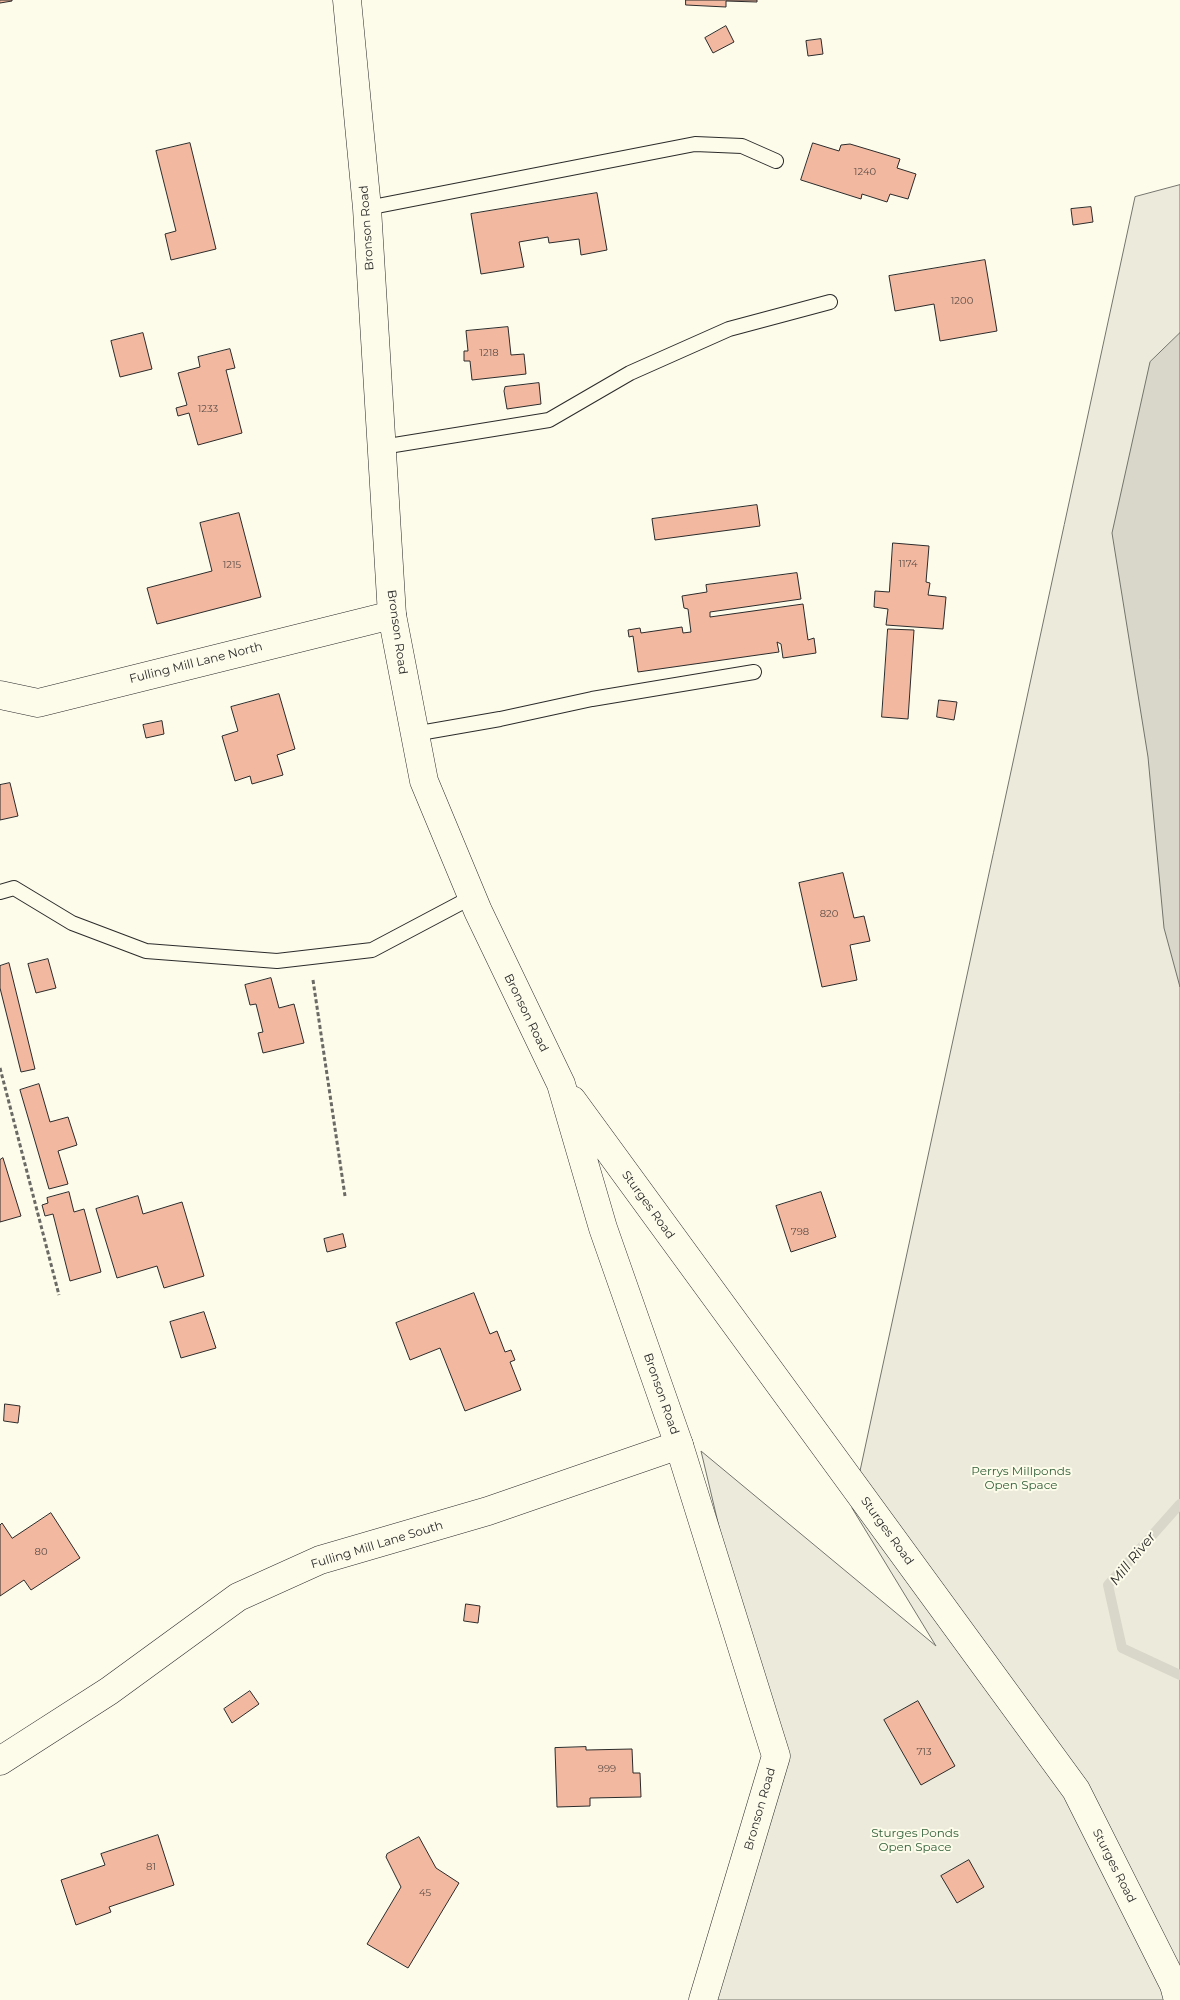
<!DOCTYPE html>
<style>
body{margin:0}
canvas{display:block;background:#fdfbea}
</style>
<canvas width="1180" height="2000"></canvas>
<script>
const ctx = document.querySelector('canvas').getContext('2d');
ctx.lineJoin = 'round';
function fill(path, color) {
  ctx.fillStyle = color;
  ctx.fill(path, 'evenodd');
}
function trace(path, color, width, dash) {
  ctx.strokeStyle = color;
  ctx.lineWidth = width;
  ctx.lineCap = dash ? 'butt' : 'round';
  ctx.setLineDash(dash || []);
  ctx.stroke(path);
}
function write(font, color, halo, rows, align = 'center') {
  ctx.font = font + ' Montserrat,sans-serif';
  ctx.lineWidth = 4;
  ctx.setLineDash([]);
  ctx.textBaseline = 'middle';
  ctx.strokeStyle = halo;
  ctx.fillStyle = color;
  for (const [text, x, y, turn = 0] of rows) {
    ctx.save();
    ctx.translate(x, y);
    ctx.rotate((+turn || 0) * Math.PI / 180);
    ctx.textAlign = isNaN(turn) ? turn : align;
    if (halo) ctx.strokeText(text, 0, 0);
    ctx.fillText(text, 0, 0);
    ctx.restore();
  }
}
const green = new Path2D(`
 M 1180,185 L 1180,2000 L 714,2000 L 770,1755 L 753,1670 L 701,1451 L 936,1646 L 852,1508 L 1135,197 Z`);
const water = new Path2D(`
 M 1180,333 L 1180,987 L 1164,928 L 1148,757 L 1112,533 L 1150,362 Z`);
const stream = new Path2D(`
 M 1180,1504 L 1108,1585 L 1122,1648 L 1180,1675`);
const building = new Path2D(`
 M 0,0 L 12,0 L 12,1 L 0,3 Z
 M 686,0 L 757,0 L 757,2 L 726,1 L 726,7 L 686,5 Z
 M 726,26 L 734,42 L 713,53 L 705,38 Z
 M 821,39 L 823,54 L 808,56 L 806,41 Z
 M 190,143 L 216,249 L 171,260 L 165,234 L 176,231 L 156,151 Z
 M 813,143 L 839,151 L 841,145 L 850,144 L 900,159 L 897,168 L 916,174 L 908,199 L 890,194 L 887,202 L 862,194 L 861,199 L 801,180 Z
 M 597,193 L 607,250 L 581,255 L 579,239 L 549,243 L 548,237 L 519,242 L 524,267 L 481,274 L 471,214 Z
 M 1091,207 L 1093,222 L 1073,225 L 1071,209 Z
 M 985,260 L 997,331 L 940,341 L 934,304 L 895,311 L 889,276 Z
 M 508,327 L 511,355 L 524,354 L 526,374 L 472,380 L 470,361 L 464,361 L 464,351 L 468,351 L 466,331 Z
 M 143,333 L 152,369 L 120,377 L 111,341 Z
 M 230,349 L 235,368 L 226,370 L 242,433 L 198,445 L 189,413 L 178,416 L 176,408 L 187,405 L 178,373 L 200,367 L 198,357 Z
 M 539,383 L 541,404 L 507,409 L 504,391 L 505,387 Z
 M 757,505 L 760,526 L 655,540 L 652,519 Z
 M 239,513 L 261,597 L 157,624 L 147,588 L 212,571 L 200,523 Z
 M 893,543 L 929,546 L 926,582 L 930,583 L 928,595 L 946,597 L 943,629 L 886,625 L 888,609 L 874,607 L 875,591 L 889,592 Z
 M 797,573 L 801,599 L 710,612 L 710,617 L 803,604 L 808,640 L 814,638 L 816,653 L 783,658 L 781,644 L 777,642 L 779,652 L 638,672 L 633,636 L 629,637 L 628,630 L 640,628 L 641,633 L 682,627 L 683,633 L 691,632 L 688,609 L 684,608 L 682,596 L 707,592 L 706,585 Z
 M 888,629 L 914,630 L 908,719 L 882,717 Z
 M 279,694 L 295,749 L 277,755 L 283,775 L 252,784 L 250,776 L 235,781 L 222,736 L 238,731 L 231,707 Z
 M 939,700 L 957,702 L 954,720 L 937,717 Z
 M 162,721 L 164,734 L 146,738 L 143,725 Z
 M 10,783 L 18,816 L 0,820 L 0,785 Z
 M 843,873 L 854,918 L 864,916 L 870,941 L 850,945 L 857,980 L 822,987 L 799,883 Z
 M 48,959 L 56,988 L 36,993 L 28,964 Z
 M 9,963 L 35,1069 L 21,1072 L 0,988 L 0,966 Z
 M 271,978 L 279,1008 L 294,1004 L 304,1043 L 263,1053 L 258,1033 L 263,1032 L 256,1004 L 250,1005 L 245,985 Z
 M 39,1084 L 50,1122 L 68,1117 L 77,1145 L 58,1151 L 68,1184 L 49,1189 L 20,1090 Z
 M 3,1158 L 21,1216 L 0,1222 L 0,1160 Z
 M 69,1192 L 74,1212 L 84,1209 L 101,1272 L 70,1281 L 53,1214 L 45,1216 L 42,1205 L 48,1203 L 47,1198 Z
 M 821,1192 L 836,1237 L 791,1252 L 776,1206 Z
 M 138,1196 L 143,1214 L 182,1202 L 204,1276 L 164,1288 L 157,1266 L 117,1278 L 96,1209 Z
 M 343,1234 L 346,1247 L 327,1252 L 324,1239 Z
 M 474,1293 L 490,1334 L 497,1331 L 505,1352 L 511,1350 L 515,1360 L 510,1362 L 521,1390 L 465,1411 L 440,1348 L 410,1360 L 396,1323 Z
 M 204,1312 L 216,1348 L 181,1358 L 170,1322 Z
 M 5,1404 L 20,1406 L 18,1423 L 4,1421 Z
 M 51,1513 L 80,1558 L 31,1590 L 24,1580 L 0,1596 L 0,1525 L 2,1523 L 12,1538 Z
 M 466,1604 L 480,1606 L 478,1623 L 464,1621 Z
 M 250,1691 L 259,1704 L 232,1723 L 224,1709 Z
 M 918,1701 L 955,1766 L 921,1785 L 884,1720 Z
 M 586,1747 L 586,1750 L 632,1749 L 633,1773 L 640,1773 L 641,1797 L 590,1798 L 590,1806 L 557,1807 L 555,1748 Z
 M 158,1835 L 174,1885 L 109,1907 L 111,1912 L 76,1925 L 61,1880 L 105,1865 L 101,1854 Z
 M 419,1837 L 436,1868 L 459,1883 L 408,1968 L 367,1944 L 401,1887 L 386,1857 L 387,1854 Z
 M 969,1860 L 984,1887 L 957,1903 L 941,1876 Z`);
const path = new Path2D(`
 M 313,980 L 345,1196
 M 0,1068 L 59,1295`);
const service = new Path2D(`
 M 367,208 L 695,144 L 742,146 L 776,161
 M 382,447 L 549,420 L 630,373 L 729,329 L 830,302
 M 414,734 L 500,719 L 592,699 L 754,672
 M 0,892 L 14,888 L 72,923 L 146,951 L 277,961 L 372,950 L 472,897`);
const minor = new Path2D(`
 M 0,695 L 38,703 L 392,615
 M 0,1761 L 109,1691 L 238,1597 L 320,1560 L 488,1511 L 679,1445`);
const secondary = new Path2D(`
 M 347,0 L 367,208 L 392,615 L 424,781 L 478,911 L 561,1084 L 603,1228 L 679,1445 L 776,1756 L 703,2000
 M 572,1100 L 1076,1790 L 1174,1985 L 1178,2000`);
const numberNames = [
 ["1240",865,172],
 ["1200",962,301],
 ["1218",489,353],
 ["1233",208,409],
 ["1174",908,564],
 ["1215",232,565],
 ["820",829,914],
 ["798",800,1232],
 ["80",41,1552],
 ["713",924,1752],
 ["999",607,1769],
 ["81",151,1867],
 ["45",425,1893]
];
const streetNames = [
 ["Bronson Road",367,228,-94],
 ["Bronson Road",397,632,82],
 ["Fulling Mill Lane North",196,663,-14],
 ["Bronson Road",526,1013,64],
 ["Sturges Road",648,1205,54],
 ["Bronson Road",661,1394,71],
 ["Sturges Road",887,1531,54],
 ["Fulling Mill Lane South",377,1545,-17],
 ["Bronson Road",760,1809,-74],
 ["Sturges Road",1114,1866,63]
];
const parkNames = [
 ["Perrys Millponds",1021,1471],
 ["Open Space",1021,1485],
 ["Sturges Ponds",915,1833],
 ["Open Space",915,1847]
];
const waterNames = [
 ["Mill River",1133,1559,-51]
];
fill(green, '#ecebdb');
trace(green, '#74746e', 1);
fill(water, '#d8d7c9');
trace(water, '#74746e', 1);
trace(stream, '#d8d7c9', 10);
fill(building, '#f2b8a0');
trace(building, '#2b2b2b', 1);
trace(service, '#2b2b2b', 16);
trace(minor, '#2b2b2b', 29);
trace(secondary, '#2b2b2b', 29);
trace(path, '#6a6964', 3, [4, 2.5]);
trace(service, '#fdfbea', 14);
trace(minor, '#fdfbea', 28);
trace(secondary, '#fdfbea', 28);
write('10px', '#5d4e48', null, numberNames);
write('12px', '#2b2b2b', '#fdfbea', streetNames);
write('12px', '#34623c', '#fdfbea', parkNames);
write('italic 14px', '#2b2b2b', '#fdfbea', waterNames);
</script>
